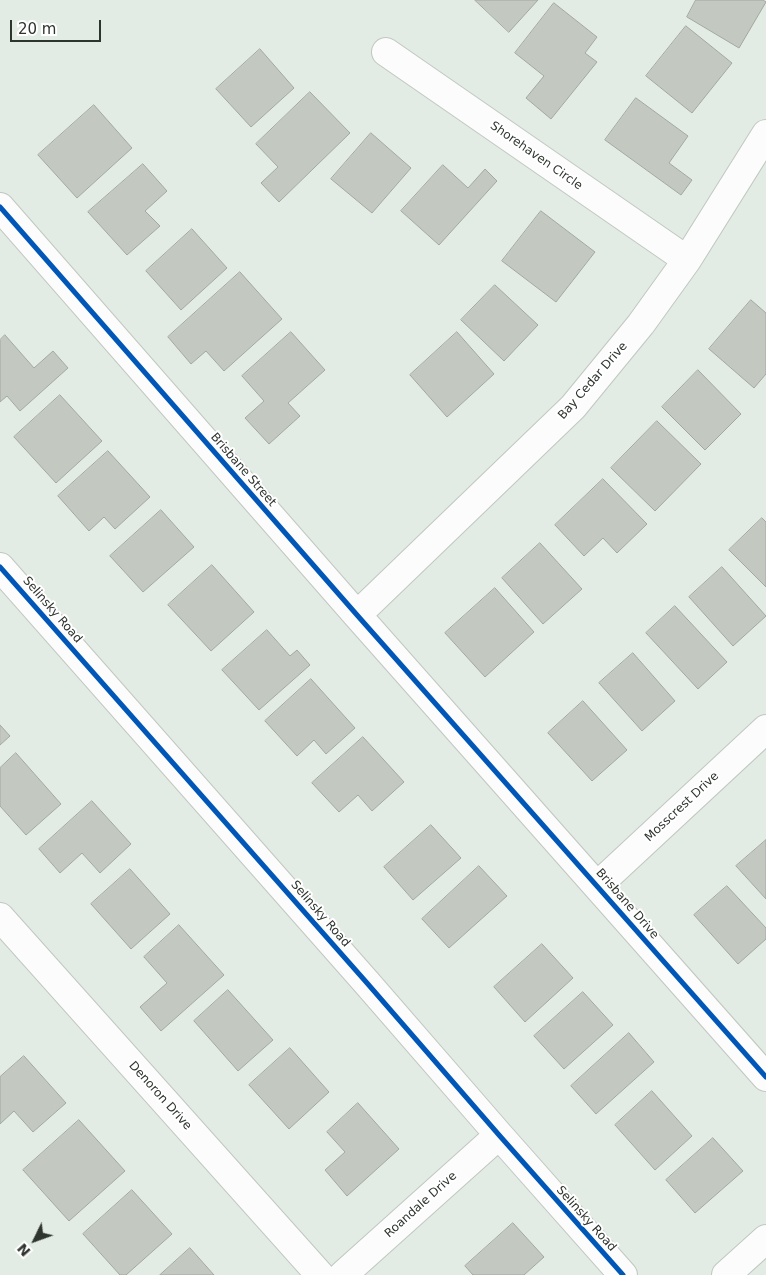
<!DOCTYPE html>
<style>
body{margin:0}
#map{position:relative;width:766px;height:1275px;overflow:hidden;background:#e3ece4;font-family:"DejaVu Sans",sans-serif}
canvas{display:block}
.north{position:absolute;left:10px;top:1215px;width:50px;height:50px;-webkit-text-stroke:4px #fff;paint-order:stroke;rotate:228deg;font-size:14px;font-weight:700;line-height:20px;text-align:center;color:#2e342e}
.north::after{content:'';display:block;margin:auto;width:18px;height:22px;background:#2e342e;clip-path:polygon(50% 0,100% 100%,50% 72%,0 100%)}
.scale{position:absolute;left:10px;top:20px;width:91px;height:22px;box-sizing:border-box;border:2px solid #2e342e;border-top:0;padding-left:6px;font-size:15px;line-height:18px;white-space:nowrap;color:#2e342e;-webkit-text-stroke:4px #fff;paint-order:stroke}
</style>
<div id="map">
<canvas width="766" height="1275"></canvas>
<div class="north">N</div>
<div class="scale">20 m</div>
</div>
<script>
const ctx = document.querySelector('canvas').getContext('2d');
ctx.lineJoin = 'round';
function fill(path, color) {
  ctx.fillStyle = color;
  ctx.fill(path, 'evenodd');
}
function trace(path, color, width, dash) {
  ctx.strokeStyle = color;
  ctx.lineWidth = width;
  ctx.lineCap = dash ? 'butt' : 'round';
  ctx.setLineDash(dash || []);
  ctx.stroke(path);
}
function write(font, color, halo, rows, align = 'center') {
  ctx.font = font + ' "DejaVu Sans",sans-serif';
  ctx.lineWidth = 4;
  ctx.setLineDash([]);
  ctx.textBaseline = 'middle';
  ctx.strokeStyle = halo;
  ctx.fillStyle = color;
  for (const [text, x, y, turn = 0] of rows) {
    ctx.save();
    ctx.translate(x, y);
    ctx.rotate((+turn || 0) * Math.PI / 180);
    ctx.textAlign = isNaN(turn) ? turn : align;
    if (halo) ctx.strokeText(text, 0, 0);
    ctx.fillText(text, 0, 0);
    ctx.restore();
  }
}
const building = new Path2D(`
 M 475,0 L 538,0 L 509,32 Z
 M 696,0 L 763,0 L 766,2 L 739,48 L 687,17 Z
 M 554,3 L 597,37 L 585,53 L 597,62 L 551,119 L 526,98 L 544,76 L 515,53 Z
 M 686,26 L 732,63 L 692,113 L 646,76 Z
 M 260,49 L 294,88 L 251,127 L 216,89 Z
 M 310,92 L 350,133 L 279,202 L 261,183 L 278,167 L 256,144 Z
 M 636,98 L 688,136 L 669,163 L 692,180 L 681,195 L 605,140 Z
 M 94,105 L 132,148 L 77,198 L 38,155 Z
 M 371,133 L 411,168 L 372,213 L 331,179 Z
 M 143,164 L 167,191 L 145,211 L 160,226 L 127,255 L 88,212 Z
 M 443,165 L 468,188 L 485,169 L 497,181 L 439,245 L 401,211 Z
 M 541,211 L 595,252 L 556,302 L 502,261 Z
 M 192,229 L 227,268 L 181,310 L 146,271 Z
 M 240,272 L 282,319 L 224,371 L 206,351 L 191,364 L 168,337 Z
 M 495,285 L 538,325 L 504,361 L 461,320 Z
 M 751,300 L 766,313 L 766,374 L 754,388 L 709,349 Z
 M 291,332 L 325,370 L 288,403 L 300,416 L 269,444 L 245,418 L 264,401 L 242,376 Z
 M 457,332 L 494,374 L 447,417 L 410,375 Z
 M 5,335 L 34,368 L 53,351 L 68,368 L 20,411 L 7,396 L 0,402 L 0,340 Z
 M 698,370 L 741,414 L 705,450 L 662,407 Z
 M 60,395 L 102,441 L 56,483 L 14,437 Z
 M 657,421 L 701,464 L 655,511 L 611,468 Z
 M 108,451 L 150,497 L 115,529 L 104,517 L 89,531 L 58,496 Z
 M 603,479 L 647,524 L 617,553 L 603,538 L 584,556 L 555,525 Z
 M 161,510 L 194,547 L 143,592 L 110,556 Z
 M 762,518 L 766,522 L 766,587 L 729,550 Z
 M 540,543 L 582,589 L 543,624 L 502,578 Z
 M 212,565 L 254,612 L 211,651 L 168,605 Z
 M 722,567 L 766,616 L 733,646 L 689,597 Z
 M 495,588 L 534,632 L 485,677 L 445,633 Z
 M 675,606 L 727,662 L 698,689 L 646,633 Z
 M 267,630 L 290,656 L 297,650 L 310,665 L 259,710 L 222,670 Z
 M 633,653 L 675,701 L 642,731 L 599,683 Z
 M 311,679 L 355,728 L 326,754 L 314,740 L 297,756 L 265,721 Z
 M 583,701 L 627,750 L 592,781 L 548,733 Z
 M 0,725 L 10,736 L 0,745 Z
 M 363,737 L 404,782 L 372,811 L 358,795 L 339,812 L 312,783 Z
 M 16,753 L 61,804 L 26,835 L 0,806 L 0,768 Z
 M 92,801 L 131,844 L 100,873 L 82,853 L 60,873 L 39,849 Z
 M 431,825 L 461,858 L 413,900 L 384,867 Z
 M 766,840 L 766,899 L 736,866 Z
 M 479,866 L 507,896 L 449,948 L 422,919 Z
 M 130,869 L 170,914 L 131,949 L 91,904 Z
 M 727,886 L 766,928 L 766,939 L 738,964 L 694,915 Z
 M 179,925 L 224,975 L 161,1031 L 140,1007 L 167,983 L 144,957 Z
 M 542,944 L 573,978 L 525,1022 L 494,987 Z
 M 228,990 L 273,1040 L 238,1071 L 194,1021 Z
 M 583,992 L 613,1025 L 564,1069 L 534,1036 Z
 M 629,1033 L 654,1062 L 596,1114 L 571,1086 Z
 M 290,1048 L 329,1092 L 289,1129 L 249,1085 Z
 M 24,1056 L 66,1103 L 33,1132 L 14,1111 L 0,1124 L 0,1077 Z
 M 652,1091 L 692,1136 L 655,1170 L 615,1125 Z
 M 358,1103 L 399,1149 L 347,1196 L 325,1170 L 345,1152 L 327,1132 Z
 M 79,1120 L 125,1171 L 69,1221 L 23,1170 Z
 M 713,1138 L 743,1171 L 695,1213 L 666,1180 Z
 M 132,1190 L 172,1234 L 126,1275 L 120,1275 L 83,1234 Z
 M 513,1223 L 544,1257 L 524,1275 L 473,1275 L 465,1266 Z
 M 190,1248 L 214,1275 L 160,1275 Z`);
const minor = new Path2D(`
 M 386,52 L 687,260
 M 0,207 L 357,615 L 766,1077
 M 0,567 L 367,983 L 499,1135 L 623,1275
 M 357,615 L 573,407 L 641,324 L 687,260 L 766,134
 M 597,886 L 766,729
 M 0,917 L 320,1275
 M 343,1275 L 499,1135
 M 726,1275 L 766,1239`);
const cycleway = new Path2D(`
 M 0,207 L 357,615 L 766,1077
 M 0,567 L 367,983 L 499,1135 L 623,1275`);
const streetNames = [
 ["Shorehaven Circle",536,156,35],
 ["Bay Cedar Drive",593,381,-49],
 ["Brisbane Street",243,470,49],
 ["Selinsky Road",52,610,49],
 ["Mosscrest Drive",682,807,-43],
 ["Brisbane Drive",627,904,49],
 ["Selinsky Road",320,914,49],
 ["Denoron Drive",160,1096,48],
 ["Roandale Drive",421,1205,-42],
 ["Selinsky Road",586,1219,48]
];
fill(building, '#c3c8c1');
trace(building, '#a2a8a1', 1);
trace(minor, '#c0c7c1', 30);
trace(minor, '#fbfcfb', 28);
trace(cycleway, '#0057b8', 5);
write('12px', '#2e342e', '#fff', streetNames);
</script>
